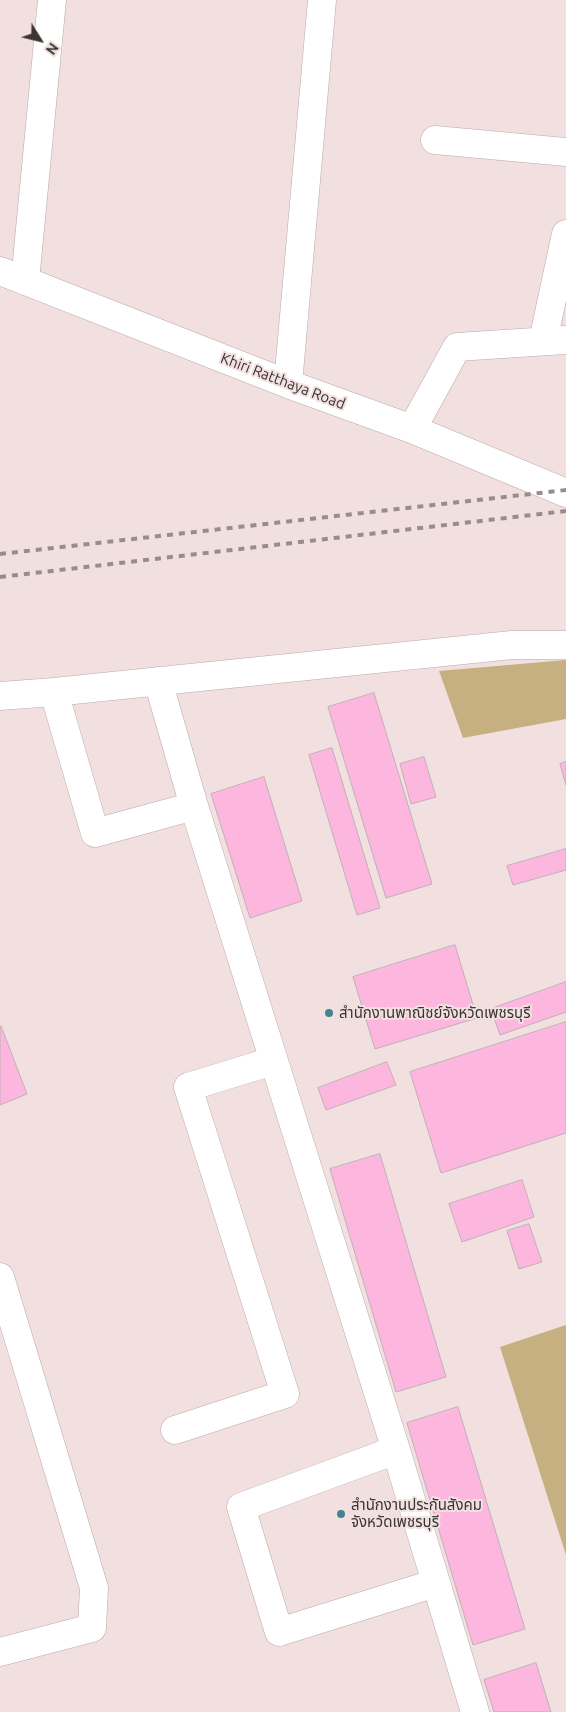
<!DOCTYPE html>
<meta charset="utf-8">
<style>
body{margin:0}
#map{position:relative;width:566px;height:1712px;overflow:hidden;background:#f2e0e0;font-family:Ubuntu,sans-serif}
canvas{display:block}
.north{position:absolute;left:15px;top:15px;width:50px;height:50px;-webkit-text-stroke:4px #f2e0e0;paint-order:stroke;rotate:126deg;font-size:14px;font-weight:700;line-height:20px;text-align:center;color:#3a3433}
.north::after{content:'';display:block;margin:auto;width:18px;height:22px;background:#3a3433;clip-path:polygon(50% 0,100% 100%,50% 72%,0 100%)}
</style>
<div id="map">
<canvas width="566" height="1712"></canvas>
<div class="north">N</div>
</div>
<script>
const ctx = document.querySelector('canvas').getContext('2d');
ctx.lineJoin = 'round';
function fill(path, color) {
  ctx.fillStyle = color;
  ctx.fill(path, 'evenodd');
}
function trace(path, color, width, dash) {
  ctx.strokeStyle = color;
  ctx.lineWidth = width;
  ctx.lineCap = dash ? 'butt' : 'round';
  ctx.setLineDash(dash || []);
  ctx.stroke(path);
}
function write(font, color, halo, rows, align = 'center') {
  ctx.font = font + ' Ubuntu,"Noto Sans Thai",sans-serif';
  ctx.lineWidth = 4;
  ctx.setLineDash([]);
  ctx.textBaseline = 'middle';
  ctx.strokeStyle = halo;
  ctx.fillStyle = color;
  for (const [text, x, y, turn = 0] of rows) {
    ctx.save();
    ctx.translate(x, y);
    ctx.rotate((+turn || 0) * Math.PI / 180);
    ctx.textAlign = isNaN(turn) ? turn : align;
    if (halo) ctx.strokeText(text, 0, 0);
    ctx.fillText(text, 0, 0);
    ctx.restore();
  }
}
const green = new Path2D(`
 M 566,660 L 566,719 L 463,738 L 439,671 Z
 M 566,1325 L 566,1555 L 500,1347 Z`);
const building = new Path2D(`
 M 374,693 L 432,884 L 386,898 L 328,707 Z
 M 332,748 L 380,908 L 357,915 L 309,755 Z
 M 424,757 L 436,797 L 411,804 L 400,764 Z
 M 566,762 L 566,785 L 560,764 Z
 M 264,777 L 302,901 L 250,918 L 211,794 Z
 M 566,849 L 566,870 L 513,885 L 507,866 Z
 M 455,945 L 477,1018 L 375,1049 L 353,977 Z
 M 566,982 L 566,1012 L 500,1035 L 491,1009 Z
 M 566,1022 L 566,1133 L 441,1173 L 410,1072 Z
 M 1,1026 L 27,1094 L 0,1105 L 0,1027 Z
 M 387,1062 L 396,1085 L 326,1110 L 318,1088 Z
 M 380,1154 L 446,1377 L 396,1392 L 330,1169 Z
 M 522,1180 L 534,1217 L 462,1242 L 449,1204 Z
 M 529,1224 L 542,1262 L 519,1269 L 507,1231 Z
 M 458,1407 L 525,1629 L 473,1645 L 407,1423 Z
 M 536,1663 L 551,1712 L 494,1712 L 484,1680 Z`);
const minor = new Path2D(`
 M 435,140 L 566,152
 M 0,271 L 288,384 L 412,429 L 566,493
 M 25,281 L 52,0
 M 543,341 L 566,234
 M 288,384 L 322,0
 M 412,429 L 457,347 L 566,340
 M 158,681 L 194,806 L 396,1450 L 475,1712
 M 54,692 L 95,833 L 194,806
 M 0,696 L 54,692 L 512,645 L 566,645
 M 0,1277 L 94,1588 L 92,1628 L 0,1652
 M 175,1430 L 285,1394 L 188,1087 L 273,1061
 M 396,1450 L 241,1507 L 279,1632 L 436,1583`);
const rail = new Path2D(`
 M 0,554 L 566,490
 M 0,577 L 566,511`);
const markers = [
 [329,1013,5,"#3f8491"],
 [341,1514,5,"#3f8491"]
];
const streetNames = [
 ["Khiri Ratthaya Road",283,381,21]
];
const poiNames = [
 ["สำนักงานพาณิชย์จังหวัดเพชรบุรี",339,1013],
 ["สำนักงานประกันสังคม",351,1505],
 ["จังหวัดเพชรบุรี",351,1522]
];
fill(green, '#c6af80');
fill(building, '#fdb6dd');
trace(building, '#beb0b7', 1);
trace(minor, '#b9a9a8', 29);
trace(minor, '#fff', 28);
trace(rail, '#988c8c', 4, [6, 6]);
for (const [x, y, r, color] of markers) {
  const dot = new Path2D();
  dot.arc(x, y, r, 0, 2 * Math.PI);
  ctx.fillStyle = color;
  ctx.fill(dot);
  trace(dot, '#f2e0e0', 2);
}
write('15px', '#3a3433', '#f2e0e0', streetNames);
write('15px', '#3a3433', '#f2e0e0', poiNames, 'left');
</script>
